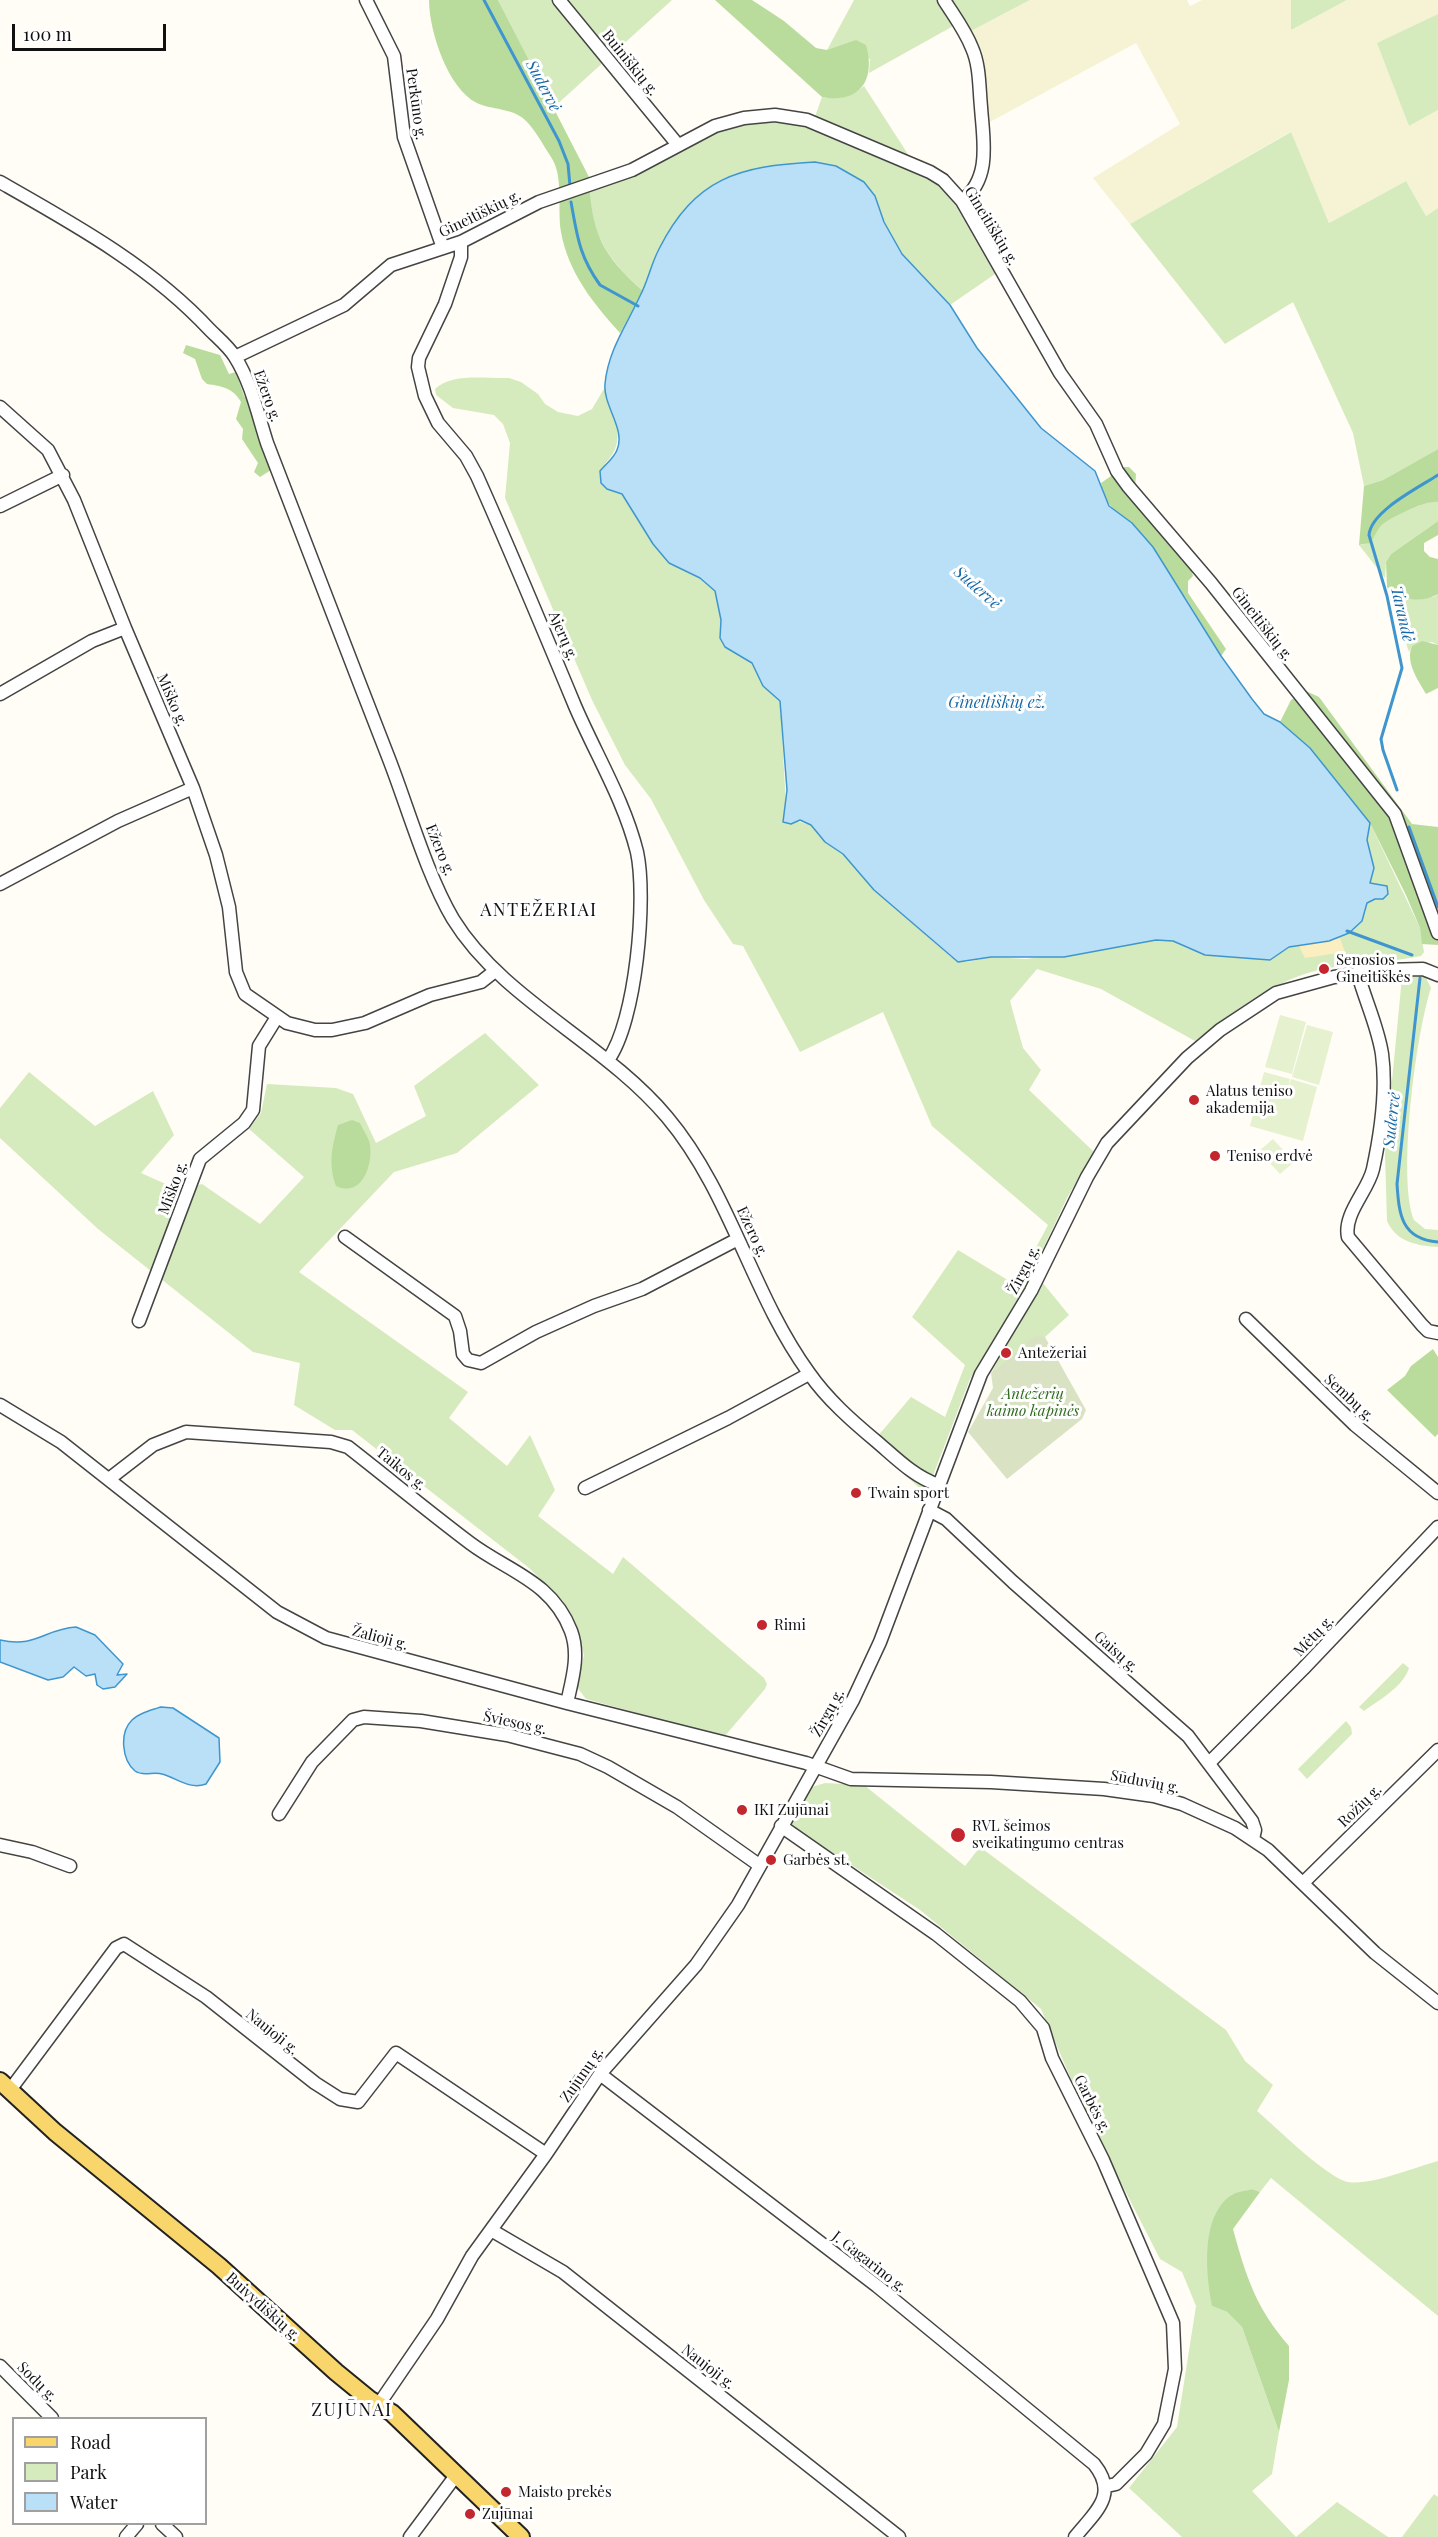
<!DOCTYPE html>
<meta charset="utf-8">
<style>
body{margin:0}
#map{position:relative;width:1438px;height:2537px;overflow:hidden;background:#fffdf5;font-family:"Playfair Display",serif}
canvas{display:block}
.legend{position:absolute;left:12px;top:2417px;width:195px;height:108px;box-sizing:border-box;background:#fff;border:2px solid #a0a0a0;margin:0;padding:8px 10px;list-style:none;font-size:18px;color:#111}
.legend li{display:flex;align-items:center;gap:12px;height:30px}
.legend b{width:30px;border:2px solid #a0a0a0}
.scale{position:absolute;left:12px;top:24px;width:154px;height:27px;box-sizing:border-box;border:3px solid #111;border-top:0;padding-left:8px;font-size:18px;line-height:21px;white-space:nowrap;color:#111;-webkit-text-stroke:4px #fff;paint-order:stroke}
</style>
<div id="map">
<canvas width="1438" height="2537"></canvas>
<ul class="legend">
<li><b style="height:8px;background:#f9d66b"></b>Road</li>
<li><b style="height:16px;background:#d5ebbd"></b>Park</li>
<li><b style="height:16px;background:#b9e0f7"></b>Water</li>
</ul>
<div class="scale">100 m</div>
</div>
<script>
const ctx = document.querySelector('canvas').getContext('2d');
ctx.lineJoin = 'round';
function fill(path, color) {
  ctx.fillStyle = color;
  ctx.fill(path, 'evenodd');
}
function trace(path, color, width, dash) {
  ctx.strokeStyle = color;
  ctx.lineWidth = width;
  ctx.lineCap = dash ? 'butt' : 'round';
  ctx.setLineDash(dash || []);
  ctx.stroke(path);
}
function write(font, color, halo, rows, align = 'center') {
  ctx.font = font + ' "Playfair Display",serif';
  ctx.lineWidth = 6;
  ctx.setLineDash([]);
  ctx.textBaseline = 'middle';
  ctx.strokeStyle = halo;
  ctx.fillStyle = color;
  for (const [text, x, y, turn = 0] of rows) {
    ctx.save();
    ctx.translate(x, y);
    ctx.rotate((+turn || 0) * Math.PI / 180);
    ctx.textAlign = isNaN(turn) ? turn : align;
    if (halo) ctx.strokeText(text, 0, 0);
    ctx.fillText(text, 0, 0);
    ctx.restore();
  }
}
const farmland = new Path2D(`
 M 1030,0 L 1187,0 L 1190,6 L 1202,0 L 1291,0 L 1291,30 L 1347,0 L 1438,0 L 1438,14 L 1378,43 L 1409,126 L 1438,110 L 1438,208 L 1426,216 L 1406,181 L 1329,223 L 1290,132 L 1130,224 L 1093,178 L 1180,124 L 1136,43 L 988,123 L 980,57 L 971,31 Z`);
const green = new Path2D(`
 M 498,0 L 672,0 L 553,108 Z
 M 854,0 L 1030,0 L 971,31 L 964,20 L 869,73 L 870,59 L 827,50 Z
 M 1291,0 L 1347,0 L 1291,30 Z
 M 1438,14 L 1438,110 L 1409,126 L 1377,43 Z
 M 864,86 L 922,176 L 940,185 L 953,201 L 995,274 L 950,305 L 902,254 L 884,222 L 875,196 L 836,166 L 814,162 L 791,163 L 657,251 L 643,291 C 609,261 591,235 589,189 L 707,133 L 763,119 L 812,125 L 822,97 C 840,100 850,97 864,86 Z
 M 1291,132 L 1329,223 L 1406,181 L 1426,216 L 1438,208 L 1438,449 L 1383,480 L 1364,486 L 1353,433 L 1293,302 L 1225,344 L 1130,224 Z
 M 509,378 L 521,382 L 538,394 L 545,404 L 558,412 L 578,416 L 592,409 L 605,387 C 613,417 629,439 605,464 L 607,489 L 621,494 L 669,563 L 700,578 L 715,591 L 721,620 L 720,638 L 752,663 L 763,686 L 780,701 L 786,805 L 797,821 L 811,825 L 825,842 L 843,854 L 874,890 L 951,957 L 967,962 L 991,957 L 1026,959 L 1156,940 L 1173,941 L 1189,949 L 1270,960 L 1289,947 L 1365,914 L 1367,903 L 1376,899 L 1383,899 L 1384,885 L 1370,883 L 1374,868 L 1367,840 L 1370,823 L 1420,928 L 1424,952 L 1421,956 C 1388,963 1353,962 1319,970 C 1272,981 1233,1012 1195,1041 L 1101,989 L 1037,969 L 1010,1001 L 1023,1048 L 1041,1070 L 1029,1090 L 1094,1152 L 1067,1198 L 1023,1291 L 970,1379 L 926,1494 L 871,1444 L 911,1397 L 945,1417 L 965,1365 L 912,1317 L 958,1250 L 1016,1285 L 1048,1225 L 932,1126 L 883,1012 L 800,1052 L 743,946 L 733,944 L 704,900 L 651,799 L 625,765 L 592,700 L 505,498 L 510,443 L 503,424 L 494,415 L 453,408 L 436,395 L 435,389 C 452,372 487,379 509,378 Z
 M 1435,501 L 1438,502 L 1438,521 L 1391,554 L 1386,562 L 1385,578 L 1359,545 C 1372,545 1373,536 1379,528 C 1387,517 1421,504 1435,501 Z
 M 1387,587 L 1399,596 L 1433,597 L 1438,594 L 1438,645 L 1432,642 L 1412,646 L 1409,652 Z
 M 1425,976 L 1431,988 C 1416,1033 1397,1178 1414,1220 L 1425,1229 L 1438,1230 L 1438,1247 C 1418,1246 1396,1242 1387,1221 L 1385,1154 L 1402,977 Z
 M 485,1033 L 539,1085 L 457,1153 L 394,1172 L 299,1272 L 468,1392 L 449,1418 L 507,1466 L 530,1435 L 555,1490 L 538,1516 L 613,1574 L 623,1557 L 764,1678 L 767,1684 L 765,1689 L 724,1737 L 586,1699 L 577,1687 L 584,1655 L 577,1628 L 563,1601 L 529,1568 L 352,1430 L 335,1430 L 294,1405 L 300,1363 L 253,1352 L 98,1229 L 0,1138 L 0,1108 L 29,1072 L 95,1126 L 153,1091 L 174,1135 L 141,1173 L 179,1190 L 202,1184 L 260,1224 L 304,1177 L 249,1129 L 261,1113 L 267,1084 L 336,1088 L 353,1094 L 376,1143 L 426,1116 L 414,1086 Z
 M 1042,1282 L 1069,1315 L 1045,1337 L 1035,1337 L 991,1373 Z
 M 1403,1663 L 1409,1668 C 1404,1686 1378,1701 1364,1711 L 1359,1707 Z
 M 1346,1721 L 1351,1727 L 1352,1734 L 1307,1779 L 1298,1769 Z
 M 825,1783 L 864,1785 L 965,1866 L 980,1847 L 1226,2030 L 1245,2061 L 1273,2085 L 1257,2111 C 1276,2127 1326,2177 1348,2182 C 1370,2186 1415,2167 1438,2161 L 1438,2316 L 1271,2178 L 1260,2192 L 1252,2189 L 1231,2195 L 1212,2306 L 1227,2312 L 1242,2327 L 1279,2432 L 1272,2474 L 1252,2491 L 1296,2537 L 1337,2502 L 1388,2537 L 1182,2537 L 1129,2488 L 1177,2427 L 1196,2306 L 1182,2272 L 1160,2259 L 1087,2116 L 1041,2009 L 920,1910 L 789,1824 L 812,1787 Z
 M 1434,2494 L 1438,2497 L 1438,2537 L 1402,2537 Z`);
const forest = new Path2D(`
 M 429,0 L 498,0 L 589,177 C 591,232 602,255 643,291 L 620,333 C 593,303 568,272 561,232 C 557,208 564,176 551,157 C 543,145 535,129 524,119 C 511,108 492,110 477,103 C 448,89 429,31 429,0 Z
 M 715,0 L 752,0 L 784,21 L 816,48 L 827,50 L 856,40 L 866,45 C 876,80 860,104 822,97 Z
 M 186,345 L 220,355 L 229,374 L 236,372 L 244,396 L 250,402 L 271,470 L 260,477 L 254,472 L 258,463 L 242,439 L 243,429 L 236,419 L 241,402 C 233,388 222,386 207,384 L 202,379 L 195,359 L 183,353 Z
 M 1438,449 L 1438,502 C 1427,500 1388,518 1380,527 C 1376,532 1374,538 1370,543 L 1359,545 L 1364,486 L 1383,480 Z
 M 1124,467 L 1129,467 L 1136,474 L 1135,489 L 1129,498 L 1191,569 L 1193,576 L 1188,581 L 1188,593 L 1226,649 L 1221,656 L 1186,598 L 1119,515 C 1108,505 1104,497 1101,483 Z
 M 1438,521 L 1438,535 L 1424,543 L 1424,551 L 1430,557 L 1438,559 L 1438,594 C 1420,604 1402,600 1387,587 L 1386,562 L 1391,554 Z
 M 1422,641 L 1438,645 L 1438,688 L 1426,694 C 1418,680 1405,662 1412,646 Z
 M 1306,691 L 1319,697 L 1412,824 L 1438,827 L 1438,945 L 1422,944 L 1420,928 L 1406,895 L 1370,823 L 1280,722 L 1291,700 Z
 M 352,1120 L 360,1123 C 363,1130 369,1138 370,1145 C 373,1165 362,1198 336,1186 C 328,1163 332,1147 338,1125 Z
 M 1433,1349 L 1438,1357 L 1438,1434 L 1435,1437 L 1387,1390 L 1405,1376 L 1411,1366 Z
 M 1252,2189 L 1260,2192 L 1233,2229 C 1246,2277 1256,2308 1289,2346 L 1289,2380 L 1279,2432 L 1242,2327 L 1227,2312 L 1212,2306 C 1206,2275 1200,2218 1230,2196 C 1235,2192 1245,2191 1252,2189 Z`);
const sand = new Path2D(`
 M 1340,938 L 1345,952 L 1305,958 L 1298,944 Z`);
const cemetery = new Path2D(`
 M 1035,1336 L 1045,1337 L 1086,1410 L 1082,1419 L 1007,1479 L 968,1432 L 993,1388 L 991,1373 Z`);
const pitch = new Path2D(`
 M 1280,1015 L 1306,1022 L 1292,1074 L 1265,1067 Z
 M 1307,1025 L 1333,1032 L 1319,1085 L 1292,1077 Z
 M 1264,1072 L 1290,1079 L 1289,1087 L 1291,1079 L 1317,1087 L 1303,1141 L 1250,1126 Z
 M 1273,1139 L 1294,1162 L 1280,1174 L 1259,1151 Z`);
const water = new Path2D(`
 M 815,162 L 836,166 L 864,182 L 875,196 L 884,222 L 902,254 L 950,305 L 977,348 L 1041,428 L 1095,471 L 1109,506 L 1132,523 L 1153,547 L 1221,656 L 1252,699 L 1264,714 L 1280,722 L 1310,748 L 1370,823 L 1367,840 L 1374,868 L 1370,883 L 1387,886 L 1388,894 L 1383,899 L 1375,899 L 1367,903 L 1362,921 L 1349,933 L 1329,941 L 1289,947 L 1270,960 L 1205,955 L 1173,941 L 1156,940 L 1064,957 L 991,957 L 958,962 L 874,890 L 843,854 L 825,842 L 811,825 L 800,820 L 791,824 L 783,822 L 787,790 L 780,701 L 763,686 L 752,663 L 725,647 L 720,638 L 721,620 L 715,591 L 700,578 L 669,563 L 653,544 L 622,494 L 607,489 L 601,483 L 600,471 C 605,465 614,458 617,450 C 626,429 603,406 605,384 C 608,351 626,326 640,296 C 648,281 651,264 659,249 C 695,178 738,166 815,162 Z
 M 76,1627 L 95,1635 L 123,1664 L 117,1675 L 127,1674 L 115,1687 L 103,1689 L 97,1685 L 95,1674 L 86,1676 L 74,1667 L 63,1677 L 48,1680 L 0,1662 L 0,1640 C 37,1648 44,1629 76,1627 Z
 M 161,1707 L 173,1708 L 219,1738 L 220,1762 L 206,1784 C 189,1790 177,1778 162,1774 C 154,1771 143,1777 135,1771 C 122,1760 119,1733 132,1720 C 139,1713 151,1710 161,1707 Z`);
const stream = new Path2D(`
 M 484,0 L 559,141 L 568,164 L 570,186
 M 571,202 C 577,235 579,256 600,285 L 638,306
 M 1397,790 L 1383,750 L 1381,739 L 1402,668 L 1387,596 L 1369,535 C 1371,511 1418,488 1438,475
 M 1409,827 L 1438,907
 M 1347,931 L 1412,955
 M 1420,978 L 1397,1184 C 1399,1214 1401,1239 1438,1242`);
const minor = new Path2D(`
 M 366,0 L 394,56 L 404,137 L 443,248
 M 559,0 L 678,145
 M 944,0 C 954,16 965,30 972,48 C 980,66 979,87 981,107 C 983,139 992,178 962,201
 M 0,182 C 74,224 152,267 210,330 C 218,338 229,347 235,357 C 251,382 258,415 267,443 C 308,549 348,654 389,759 C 408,808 427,875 453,919 C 502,999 605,1043 667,1117 C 731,1193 751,1293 809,1373 C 827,1399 852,1421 876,1441 C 896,1458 913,1476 938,1485
 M 461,242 L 461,257 L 445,304 L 419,358 L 418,367 L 425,396 L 438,423 L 466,456 L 477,476 C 511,552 543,629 575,706 C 596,755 624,800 637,852 C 647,898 636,1022 608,1060
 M 235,357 L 344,305 L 391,265 L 461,242 L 539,202 L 632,170 L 715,126 L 744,118 L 775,115 L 807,120 L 930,172 L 943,180 L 962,201 L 1060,373 L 1096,424 L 1117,471 L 1128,486 L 1211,583 L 1395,814 L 1438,933
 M 0,407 L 48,450 L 74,500 L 125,628 L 193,788 L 216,855 L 229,907 L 236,972 L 245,994 L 287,1023 L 315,1030 L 332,1030 L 365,1023 L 430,995 L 481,982 L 495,971
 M 0,506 L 63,475
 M 0,694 L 92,641 L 125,628
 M 0,884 L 118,821 L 193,788
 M 1358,974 C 1365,1000 1378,1027 1382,1054 C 1387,1091 1381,1132 1373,1169 C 1368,1191 1343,1214 1348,1237 L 1422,1325 L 1428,1331 L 1438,1333
 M 345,1237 L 455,1316 L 460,1331 L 463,1354 L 468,1360 L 481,1363 L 536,1332 L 594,1306 L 642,1289 L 738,1239
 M 1246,1319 L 1355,1425 L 1438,1493
 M 139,1321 L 200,1159 L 244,1123 L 253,1110 L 259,1046 L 277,1017
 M 0,1405 L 61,1442 L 277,1612 L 326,1638 L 567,1703 L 806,1763 L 851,1779 L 991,1782 L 1104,1789 L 1154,1796 L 1182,1804 L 1235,1828 L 1268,1850 L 1375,1953 L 1438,2003
 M 109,1479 L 153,1445 L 186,1432 L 331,1442 L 348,1447 C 389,1479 429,1512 470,1543 C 507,1571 552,1581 571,1631 C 580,1655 572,1680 567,1703
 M 585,1488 L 728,1418 L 809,1374
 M 929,1510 L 946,1519 L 1013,1582 L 1188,1736 L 1252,1821 L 1255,1830 L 1253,1839
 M 1210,1762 L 1303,1669 L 1438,1527
 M 279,1814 L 312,1762 L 353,1720 L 364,1717 L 421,1721 L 507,1735 L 580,1754 L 608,1767 L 677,1807 L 759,1865
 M 781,1826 L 936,1934 L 1020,2001 L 1043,2028 L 1052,2058 L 1103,2160 L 1173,2323 L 1175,2369 L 1164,2424 L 1146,2454 L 1116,2484 L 1107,2486
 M 0,1845 L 32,1852 L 70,1866
 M 1303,1883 L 1438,1750
 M 600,2074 L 877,2286 L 1094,2464 C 1119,2495 1095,2512 1075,2537
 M 10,2090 L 116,1948 L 124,1944 L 206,1997 L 315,2083 L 340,2099 L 358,2102 L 396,2053 L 546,2154
 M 491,2230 L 563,2272 L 899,2537
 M 0,2366 L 52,2418
 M 379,2404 L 437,2319 L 472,2256 L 546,2154 L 600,2074 L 696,1965 L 738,1905 L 853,1700 L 880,1642 L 981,1374 L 1031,1291 L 1087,1177 L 1107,1143 L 1187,1058 L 1220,1030 L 1276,993 L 1334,977 L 1384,970 L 1423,969 L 1438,975
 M 162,2524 L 176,2537
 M 126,2537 L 137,2524
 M 410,2537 L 457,2474`);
const major = new Path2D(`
 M 0,2081 L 55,2132 L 219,2266 L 336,2372 L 369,2399 L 392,2413 L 521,2537`);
const markers = [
 [1324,969,6,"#c4262e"],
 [1194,1100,6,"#c4262e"],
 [1215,1156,6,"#c4262e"],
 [1006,1353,6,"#c4262e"],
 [856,1493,6,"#c4262e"],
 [762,1625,6,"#c4262e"],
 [742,1810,6,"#c4262e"],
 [958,1835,8,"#c4262e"],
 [771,1860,6,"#c4262e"],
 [506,2492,6,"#c4262e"],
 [470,2514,6,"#c4262e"]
];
const streetNames = [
 ["Buiniškių g.",630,63,51],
 ["Perkūno g.",416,104,82],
 ["Gineitiškių g.",480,214,-26],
 ["Gineitiškių g.",991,226,59],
 ["Ežero g.",267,396,70],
 ["Gineitiškių g.",1262,624,52],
 ["Ajerų g.",563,636,67],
 ["Miško g.",172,700,67],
 ["Ežero g.",440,850,68],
 ["Miško g.",173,1188,-69],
 ["Ežero g.",752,1232,65],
 ["Žirgų g.",1024,1270,-63],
 ["Sembų g.",1349,1398,43],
 ["Taikos g.",401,1469,39],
 ["Mėtų g.",1314,1636,-46],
 ["Žalioji g.",380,1638,15],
 ["Gaisų g.",1116,1652,42],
 ["Žirgų g.",828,1713,-61],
 ["Šviesos g.",515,1723,12],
 ["Sūduvių g.",1145,1782,11],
 ["Rožių g.",1360,1806,-44],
 ["Naujoji g.",272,2032,39],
 ["Zujūnų g.",582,2075,-55],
 ["Garbės g.",1092,2104,63],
 ["J. Gagarino g.",869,2262,38],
 ["Buivydiškių g.",263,2307,42],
 ["Naujoji g.",708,2367,38],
 ["Sodų g.",37,2382,45]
];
const poiNames = [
 ["Senosios",1336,960],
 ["Gineitiškės",1336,977],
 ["Alatus teniso",1206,1091],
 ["akademija",1206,1108],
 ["Teniso erdvė",1227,1156],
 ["Antežeriai",1018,1353],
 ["Twain sport",868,1493],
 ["Rimi",774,1625],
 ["IKI Zujūnai",754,1810],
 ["RVL šeimos",972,1826],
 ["sveikatingumo centras",972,1843],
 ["Garbės st.",783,1860],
 ["Maisto prekės",518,2492],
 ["Zujūnai",482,2514]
];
const parkNames = [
 ["Antežerių",1033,1394],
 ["kaimo kapinės",1033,1411]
];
const waterNames = [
 ["Sudervė",543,86,62],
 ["Sudervė",977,588,41],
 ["Tarandė",1402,614,77],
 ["Gineitiškių ež.",997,703],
 ["Sudervė",1392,1120,-84]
];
const quarterNames = [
 ["ANTEŽERIAI",539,910],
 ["ZUJŪNAI",352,2410]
];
fill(farmland, '#f6f3d4');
fill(green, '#d5ebbd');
fill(forest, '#b9dc9c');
fill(sand, '#fbeec1');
fill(cemetery, '#d9e3c4');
fill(pitch, '#e6f2cf');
fill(water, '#b9e0f7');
trace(water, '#3f96cf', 1.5);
trace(stream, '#3f96cf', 3);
trace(minor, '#444', 15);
trace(major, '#222', 20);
trace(minor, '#fff', 12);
trace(major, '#f9d66b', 16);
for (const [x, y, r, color] of markers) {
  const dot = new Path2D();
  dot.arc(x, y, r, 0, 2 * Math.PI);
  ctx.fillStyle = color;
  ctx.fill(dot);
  trace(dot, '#fff', 2);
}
write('15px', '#111', '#fff', streetNames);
write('15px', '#111', '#fff', poiNames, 'left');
write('italic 15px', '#2f6b1f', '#fff', parkNames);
write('italic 16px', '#1768a6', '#fff', waterNames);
ctx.letterSpacing = '1.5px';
write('18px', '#111', '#fff', quarterNames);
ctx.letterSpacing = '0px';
</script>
